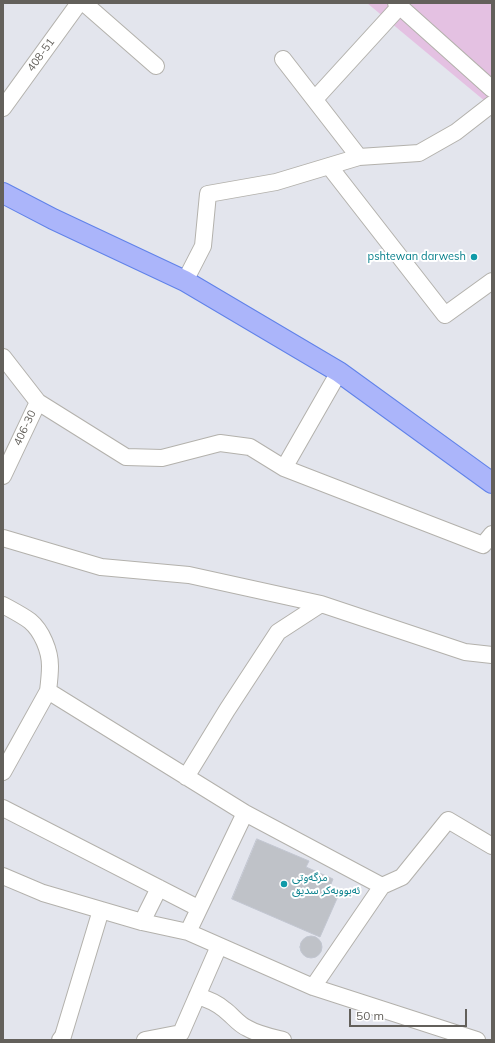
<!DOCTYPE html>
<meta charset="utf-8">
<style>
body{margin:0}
#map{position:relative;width:495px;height:1043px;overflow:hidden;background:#e3e5ed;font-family:Mulish,sans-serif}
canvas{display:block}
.frame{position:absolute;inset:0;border:4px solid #63605b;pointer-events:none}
.scale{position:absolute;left:349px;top:1009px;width:118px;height:18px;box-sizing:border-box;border:2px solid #63605b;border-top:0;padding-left:5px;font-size:12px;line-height:14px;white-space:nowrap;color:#63605b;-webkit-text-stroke:3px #fff;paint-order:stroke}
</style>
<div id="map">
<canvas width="495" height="1043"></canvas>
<div class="frame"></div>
<div class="scale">50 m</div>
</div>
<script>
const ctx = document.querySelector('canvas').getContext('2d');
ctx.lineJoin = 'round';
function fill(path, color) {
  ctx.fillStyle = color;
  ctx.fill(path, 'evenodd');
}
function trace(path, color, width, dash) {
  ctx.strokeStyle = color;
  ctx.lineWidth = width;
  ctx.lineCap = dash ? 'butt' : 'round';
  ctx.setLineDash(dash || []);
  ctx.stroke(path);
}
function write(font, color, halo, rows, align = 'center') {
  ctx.font = font + ' Mulish,"Noto Sans Arabic",sans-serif';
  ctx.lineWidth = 4;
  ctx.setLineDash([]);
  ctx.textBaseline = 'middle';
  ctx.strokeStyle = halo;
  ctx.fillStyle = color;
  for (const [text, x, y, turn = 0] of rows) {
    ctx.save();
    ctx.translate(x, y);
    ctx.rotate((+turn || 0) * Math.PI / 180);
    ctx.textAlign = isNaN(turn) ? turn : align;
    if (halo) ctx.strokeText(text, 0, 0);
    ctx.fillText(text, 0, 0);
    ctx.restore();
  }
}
const green = new Path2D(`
 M 367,3 L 489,3 L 492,5 L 492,107 Z`);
const building = new Path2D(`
 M 257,839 L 309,861 L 306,867 L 333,879 L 329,889 L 339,894 L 320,937 L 232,899 Z
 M300 947a11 11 0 1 1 22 0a11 11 0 1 1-22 0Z`);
const minor = new Path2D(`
 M 84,3 L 156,66
 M 396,3 L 492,89
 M 283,59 L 359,157
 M 315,99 L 400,6
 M 3,108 L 79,3
 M 329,166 L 445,315 L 492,281
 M 185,281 L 203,246 L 208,194 L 276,182 L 359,157 L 419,153 L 456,132 L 492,104
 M 3,357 L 38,402 L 126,457 L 162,458 L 220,443 L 250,447 L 284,468 L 483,545 L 492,534
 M 284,468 L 339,372
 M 3,476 L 38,402
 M 3,538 L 101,567 L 189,575 L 321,604 L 465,652 L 492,655
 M 3,605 C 12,610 22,615 30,621 C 42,631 50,651 50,666 C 50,675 49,683 48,691
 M 3,772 L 48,691 L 245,813 L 382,886
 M 186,777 L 227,710 L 278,632 L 321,604
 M 3,808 L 198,908
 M 3,876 L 43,893 L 142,922 L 188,932 L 313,987 L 477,1040
 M 142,922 L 159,888
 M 188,932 L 245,813
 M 313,987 L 382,886 L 402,877 L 448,820 L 492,846
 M 197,996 C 208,999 217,1003 225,1010 C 233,1016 238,1024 247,1028 C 257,1034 271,1037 283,1040
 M 60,1040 L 63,1036 L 101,910
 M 145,1040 L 181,1033 L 219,946`);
const major = new Path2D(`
 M 3,193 L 53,219 L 185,281 L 339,372 L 492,483`);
const markers = [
 [474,257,4,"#0f9aa8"],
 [284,884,4,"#0f9aa8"]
];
const streetNames = [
 ["408-51",41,55,-54],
 ["406-30",25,428,-65]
];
const cultureNames = [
 ["pshtewan darwesh",466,257],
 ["مزگەوتی",292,878,"left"],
 ["ئەبووبەکر سدیق",292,891,"left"]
];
fill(green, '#e4c1e2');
fill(building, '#bfc2c8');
trace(building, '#c2c6d1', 1);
trace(minor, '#b3b1ac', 18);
trace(major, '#6082e9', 22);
trace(minor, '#fff', 16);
trace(major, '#abb5fa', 20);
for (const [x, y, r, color] of markers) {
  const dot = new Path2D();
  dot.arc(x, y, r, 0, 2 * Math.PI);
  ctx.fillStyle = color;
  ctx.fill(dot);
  trace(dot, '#fff', 1.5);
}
write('11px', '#63605b', '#fff', streetNames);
write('11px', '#0d838f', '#fff', cultureNames, 'right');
</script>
